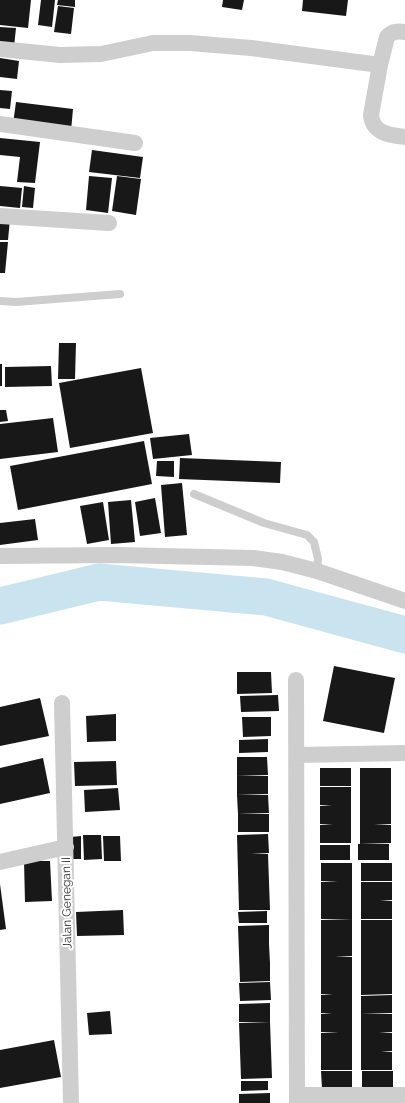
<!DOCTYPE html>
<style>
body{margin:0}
canvas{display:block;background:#fff}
</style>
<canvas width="405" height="1103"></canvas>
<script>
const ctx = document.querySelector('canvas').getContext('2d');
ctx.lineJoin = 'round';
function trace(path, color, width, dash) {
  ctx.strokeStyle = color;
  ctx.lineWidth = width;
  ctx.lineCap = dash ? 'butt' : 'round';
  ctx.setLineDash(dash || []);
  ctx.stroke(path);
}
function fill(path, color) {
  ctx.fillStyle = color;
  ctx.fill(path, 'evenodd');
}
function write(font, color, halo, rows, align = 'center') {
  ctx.font = font + ' Raleway,sans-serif';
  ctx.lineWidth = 4;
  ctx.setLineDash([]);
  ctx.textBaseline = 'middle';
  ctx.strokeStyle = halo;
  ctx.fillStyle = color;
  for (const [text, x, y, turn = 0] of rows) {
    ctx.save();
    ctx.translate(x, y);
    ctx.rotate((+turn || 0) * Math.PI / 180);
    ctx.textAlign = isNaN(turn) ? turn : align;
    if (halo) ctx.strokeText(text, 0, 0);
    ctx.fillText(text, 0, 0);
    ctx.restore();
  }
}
const river = new Path2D(`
 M 0,606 L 99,582 L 266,597 L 405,635`);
const building = new Path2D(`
 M 0,0 L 31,0 L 28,28 L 0,25 Z
 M 41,0 L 55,0 L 52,27 L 38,25 Z
 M 58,0 L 75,0 L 75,7 L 57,5 Z
 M 223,0 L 244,0 L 242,10 L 222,7 Z
 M 303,0 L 348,0 L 346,16 L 302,11 Z
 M 58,6 L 74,8 L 71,34 L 54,32 Z
 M 0,27 L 16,28 L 14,47 L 0,45 Z
 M 0,58 L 19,61 L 17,79 L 0,77 Z
 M 0,90 L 12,91 L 10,109 L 0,108 Z
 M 16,102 L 73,109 L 71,131 L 13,124 Z
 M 0,138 L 40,142 L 35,183 L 17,182 L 20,157 L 0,155 Z
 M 92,150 L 143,157 L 140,178 L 89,172 Z
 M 89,176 L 112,178 L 108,213 L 86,210 Z
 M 117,176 L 141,179 L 136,215 L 112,211 Z
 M 0,186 L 22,188 L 20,208 L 0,206 Z
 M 24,186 L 35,188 L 33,208 L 22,207 Z
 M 0,218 L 10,219 L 8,240 L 0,240 Z
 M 0,242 L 8,242 L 5,273 L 0,273 Z
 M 59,343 L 76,343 L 75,379 L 58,379 Z
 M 0,364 L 2,364 L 2,386 L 0,386 Z
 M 51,366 L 52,386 L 5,387 L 5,367 Z
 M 141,368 L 153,433 L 70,448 L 59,383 Z
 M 0,410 L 6,410 L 8,421 L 0,422 Z
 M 53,418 L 58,452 L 0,459 L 0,424 Z
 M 189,434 L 192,455 L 153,459 L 150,438 Z
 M 144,441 L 152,484 L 18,510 L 10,466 Z
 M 180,458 L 281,462 L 280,483 L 179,479 Z
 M 157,461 L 174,461 L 174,477 L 156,476 Z
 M 182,483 L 187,535 L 165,537 L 161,485 Z
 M 155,498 L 161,533 L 140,536 L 135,502 Z
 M 131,500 L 135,542 L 111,544 L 108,502 Z
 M 103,502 L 109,540 L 87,544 L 80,506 Z
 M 35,519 L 38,540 L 0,545 L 0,523 Z
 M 334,666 L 395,678 L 384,733 L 323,721 Z
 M 237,672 L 271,672 L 272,693 L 237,694 Z
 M 278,695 L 279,711 L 241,712 L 240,696 Z
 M 40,698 L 49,736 L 0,746 L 0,707 Z
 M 116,714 L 116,741 L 87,742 L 86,716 Z
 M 242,717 L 271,717 L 271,736 L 243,737 Z
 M 268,739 L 268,752 L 239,753 L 239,740 Z
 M 237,757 L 267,757 L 268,775 L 237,776 Z
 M 43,758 L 50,793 L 0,804 L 0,768 Z
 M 116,761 L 117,785 L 75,786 L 74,762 Z
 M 320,768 L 351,768 L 351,786 L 320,786 Z
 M 360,768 L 391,768 L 391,824 L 374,824 L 391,825 L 391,843 L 360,844 L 360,787 L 372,787 L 360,787 Z
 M 237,776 L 268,776 L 268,794 L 237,795 Z
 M 320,787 L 351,787 L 351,843 L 320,843 L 320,825 L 333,825 L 320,824 L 320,806 L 332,806 L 320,805 Z
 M 118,788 L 120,810 L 85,812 L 84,790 Z
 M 237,795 L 268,795 L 269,813 L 238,814 Z
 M 238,814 L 269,814 L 269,832 L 238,832 Z
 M 268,834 L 269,853 L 251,854 L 268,854 L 270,910 L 239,910 L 237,835 Z
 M 83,835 L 101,835 L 102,859 L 84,860 Z
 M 81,836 L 81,859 L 71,859 L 71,837 Z
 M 103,836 L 120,836 L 121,861 L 104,861 Z
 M 358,844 L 389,844 L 389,860 L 358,860 Z
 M 320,845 L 350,845 L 350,860 L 320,860 Z
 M 24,861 L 50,861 L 52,901 L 25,902 Z
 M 321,863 L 352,863 L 352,919 L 321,919 L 321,882 L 338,882 L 321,881 Z
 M 361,863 L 392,863 L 392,881 L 361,881 Z
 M 361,882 L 392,882 L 392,900 L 380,900 L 392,901 L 392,919 L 361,919 Z
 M 0,884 L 6,929 L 0,930 Z
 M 123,910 L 124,935 L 77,936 L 76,912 Z
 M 267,911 L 267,923 L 239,923 L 238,912 Z
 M 352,919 L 352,956 L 335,957 L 352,957 L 352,1070 L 321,1070 L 321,1033 L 339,1033 L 321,1032 L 321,1014 L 332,1013 L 321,1013 L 321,995 L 333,995 L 321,994 L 321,920 Z
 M 361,920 L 392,920 L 392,957 L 361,957 Z
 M 269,925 L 269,944 L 258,944 L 269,944 L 270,963 L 258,963 L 270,963 L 270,981 L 240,982 L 238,926 Z
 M 361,957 L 392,957 L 392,994 L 361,995 L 361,976 L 373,976 L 361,976 Z
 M 270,982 L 271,1000 L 240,1001 L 239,983 Z
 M 392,995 L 392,1013 L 361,1014 L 361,996 Z
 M 270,1003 L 270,1022 L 239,1022 L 239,1004 Z
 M 110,1011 L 112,1034 L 89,1035 L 87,1013 Z
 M 361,1014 L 392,1014 L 392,1032 L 379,1033 L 392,1033 L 392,1051 L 381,1052 L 392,1052 L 392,1070 L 361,1070 Z
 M 270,1022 L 272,1078 L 241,1079 L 239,1023 Z
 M 54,1040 L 61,1077 L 0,1088 L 0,1050 Z
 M 321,1071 L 352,1071 L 352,1089 L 322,1089 Z
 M 362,1071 L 393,1071 L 393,1089 L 362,1089 Z
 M 241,1081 L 268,1081 L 268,1090 L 241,1091 Z
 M 270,1093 L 270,1103 L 239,1103 L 239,1094 Z`);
const lane = new Path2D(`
 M 0,301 L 16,302 L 120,294
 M 194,494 L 264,523 L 307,535 L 314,542 L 318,559 L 317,571`);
const street = new Path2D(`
 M 405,32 C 398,31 392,31 387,37 L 380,65 L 371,115 C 373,134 390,135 405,137
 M 0,49 L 60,55 L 101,54 L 153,43 L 190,43 L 251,48 L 380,65
 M 0,124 L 135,143
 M 0,216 L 109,223
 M 0,556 L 117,555 L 253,558 L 282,562 L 317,571 L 405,601
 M 296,680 L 297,1103
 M 62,703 L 71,1103
 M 297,755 L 405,753
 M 0,862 L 66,847
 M 297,1095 L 405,1095`);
const streetNames = [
 ["Jalan Genegan II",67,903,-91]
];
trace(river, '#cae4ef', 37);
fill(building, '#181818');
trace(lane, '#cecece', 8);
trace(street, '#cecece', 16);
write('12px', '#313131', '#fff', streetNames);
</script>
